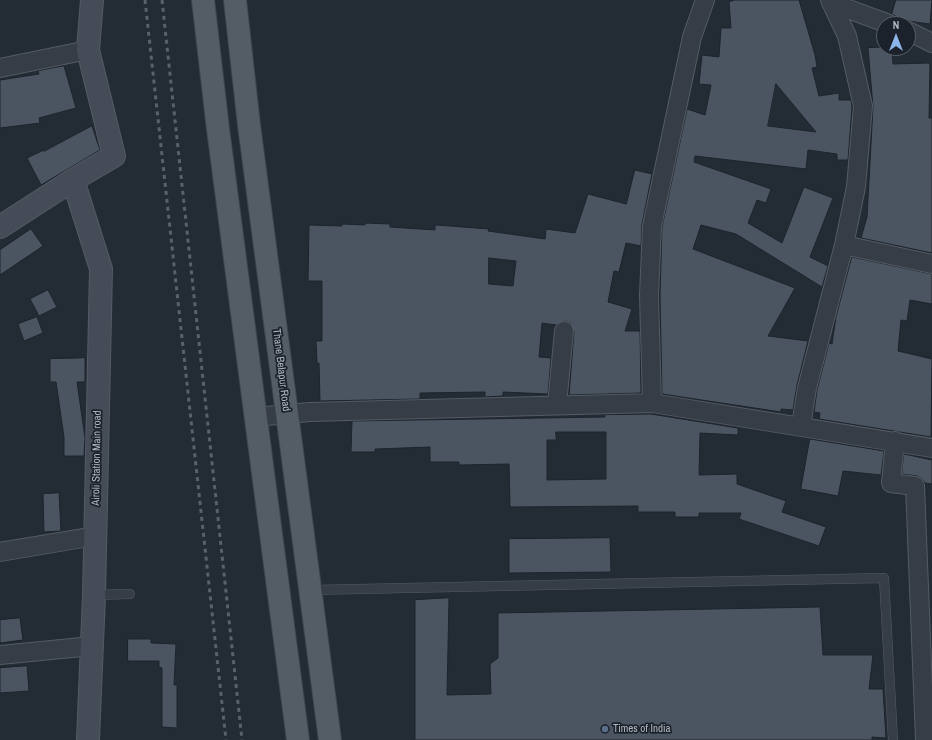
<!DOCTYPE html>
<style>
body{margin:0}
#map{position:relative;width:932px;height:740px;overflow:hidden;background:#232b35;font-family:"Archivo Narrow",sans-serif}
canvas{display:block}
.north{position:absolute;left:876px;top:16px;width:40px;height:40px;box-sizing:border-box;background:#1c222b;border:1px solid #585e67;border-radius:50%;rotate:0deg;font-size:11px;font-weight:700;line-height:16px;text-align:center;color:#b1b8c2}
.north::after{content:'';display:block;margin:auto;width:14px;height:18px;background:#8eb3ea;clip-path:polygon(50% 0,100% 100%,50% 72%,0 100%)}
</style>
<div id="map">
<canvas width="932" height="740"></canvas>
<div class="north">N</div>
</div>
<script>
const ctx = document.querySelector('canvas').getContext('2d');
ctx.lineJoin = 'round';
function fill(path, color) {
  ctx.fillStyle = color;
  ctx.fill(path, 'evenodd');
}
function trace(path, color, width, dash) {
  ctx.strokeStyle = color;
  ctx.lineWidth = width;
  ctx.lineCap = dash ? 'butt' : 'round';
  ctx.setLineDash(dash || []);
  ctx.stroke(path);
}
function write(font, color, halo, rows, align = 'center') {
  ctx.font = font + ' "Archivo Narrow",sans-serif';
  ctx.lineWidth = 3.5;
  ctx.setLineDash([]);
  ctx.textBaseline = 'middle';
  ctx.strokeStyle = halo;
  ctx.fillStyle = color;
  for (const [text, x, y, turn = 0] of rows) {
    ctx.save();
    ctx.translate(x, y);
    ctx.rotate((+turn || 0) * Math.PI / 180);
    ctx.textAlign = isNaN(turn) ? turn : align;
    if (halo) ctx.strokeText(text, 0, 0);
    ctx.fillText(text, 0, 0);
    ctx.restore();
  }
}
const building = new Path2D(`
 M 735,0 L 799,0 L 815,55 L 817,67 L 812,68 L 819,96 L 839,93 L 839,100 L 851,100 L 852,107 L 848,160 L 837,160 L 837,154 L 808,150 L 806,169 L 695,156 L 694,162 L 771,189 L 766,203 L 757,200 L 748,223 L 782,243 L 804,187 L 833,198 L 810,257 L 828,266 L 822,287 L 736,234 L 701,225 L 693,249 L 795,288 L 768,336 L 808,341 L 797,385 L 793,410 L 781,409 L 781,412 L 662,394 L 660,295 L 662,227 L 687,109 L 705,115 L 711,85 L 699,84 L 702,55 L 719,57 L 721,28 L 731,28 L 729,2 ZM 776,84 L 816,132 L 768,126 Z
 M 896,0 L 932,0 L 930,24 L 908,21 L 899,22 L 897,17 L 892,14 Z
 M 884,47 L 892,48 L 893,64 L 930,63 L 929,118 L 932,118 L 932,253 L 861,238 L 867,217 L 873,107 L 868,48 Z
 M 64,66 L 76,108 L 39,118 L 40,123 L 0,128 L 0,80 L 39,74 L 38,71 Z
 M 92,126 L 100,150 L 41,185 L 27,158 L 44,150 L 44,151 Z
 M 635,170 L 652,174 L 642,224 L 641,246 L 626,243 L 619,272 L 614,271 L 608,302 L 632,309 L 625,331 L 640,331 L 641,393 L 569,395 L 574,332 L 570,323 L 565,321 L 556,325 L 542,323 L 539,357 L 551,358 L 548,394 L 503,392 L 503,396 L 485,397 L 485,392 L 420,393 L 420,399 L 320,401 L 319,363 L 317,363 L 316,341 L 322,341 L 322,281 L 308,281 L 309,225 L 342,226 L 342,224 L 365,225 L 365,223 L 390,224 L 390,227 L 435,230 L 435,225 L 450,226 L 489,229 L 488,231 L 545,239 L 546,229 L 575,233 L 588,194 L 626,204 ZM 489,258 L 516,261 L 513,286 L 489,284 Z
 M 31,229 L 43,246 L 0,275 L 0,250 Z
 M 852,257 L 932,274 L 932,304 L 910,300 L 907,321 L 901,320 L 898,351 L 932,359 L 931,437 L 819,419 L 820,413 L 814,412 L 817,390 L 829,343 L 832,344 L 836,317 Z
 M 48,290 L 57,307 L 39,316 L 30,299 Z
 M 37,317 L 43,333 L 24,341 L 18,324 Z
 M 85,358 L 85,382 L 77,382 L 85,438 L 84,456 L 64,456 L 64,437 L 56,382 L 50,382 L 50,359 Z
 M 651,414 L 738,428 L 738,435 L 700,433 L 699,475 L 737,474 L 737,484 L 786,501 L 782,512 L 826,527 L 819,546 L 739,519 L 741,513 L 699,513 L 699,517 L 675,517 L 675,512 L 638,512 L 638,506 L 510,507 L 509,464 L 459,465 L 459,462 L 430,462 L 430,447 L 375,449 L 375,452 L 351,452 L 352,421 L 605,417 L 605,415 ZM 556,432 L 606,432 L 606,479 L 547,480 L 547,440 L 556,440 Z
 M 810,439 L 884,451 L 881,475 L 843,471 L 838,496 L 801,489 Z
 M 904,454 L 932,460 L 932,484 L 925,483 L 921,478 L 917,476 L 902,474 Z
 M 59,493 L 61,531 L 44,532 L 43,494 Z
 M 610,538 L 611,572 L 509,573 L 509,539 Z
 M 449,598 L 447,695 L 491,694 L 490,664 L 498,658 L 498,613 L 820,607 L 823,655 L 873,655 L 869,689 L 883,689 L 886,738 L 872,737 L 872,740 L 415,740 L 415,600 Z
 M 20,618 L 23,640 L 0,643 L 0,620 Z
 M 128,639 L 151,639 L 151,643 L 176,644 L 174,685 L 177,685 L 177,728 L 162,727 L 162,668 L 159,667 L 159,661 L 128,661 Z
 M 27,666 L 29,691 L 0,693 L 0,668 Z`);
const lane = new Path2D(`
 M 310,590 L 884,578 L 893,740
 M 94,595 L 130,594`);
const street = new Path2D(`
 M 832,3 L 889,24
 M 908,31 L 932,43
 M 0,68 L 88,50
 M 844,245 L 932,264
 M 652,403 L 649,295 L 652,226 L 692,37 L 705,0
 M 557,405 L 564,331
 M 255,417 L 310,412 L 652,403 L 932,448
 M 801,426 L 807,388 L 844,245 L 856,187 L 863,106 L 847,36 L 830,0
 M 895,441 L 891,483 L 915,486 L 925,740
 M 0,552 L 95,536
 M 0,655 L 92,646`);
const secondary = new Path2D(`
 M 73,180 L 101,269 L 94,595 L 88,740
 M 0,227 L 73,180 L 114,156 L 88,50 L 92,0`);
const primary = new Path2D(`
 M 203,0 L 218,129 L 298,740
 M 235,0 L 249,125 L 330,740`);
const rail = new Path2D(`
 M 145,0 L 226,740
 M 162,0 L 242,740`);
const markers = [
 [605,729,4,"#5c6f8a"]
];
const streetNames = [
 ["Thane Belapur Road",281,370,83],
 ["Airoli Station Main road",97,458,-89]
];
const poiNames = [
 ["Times of India",613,729]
];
fill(building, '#4b5561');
trace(building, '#1e242d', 1);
trace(lane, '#545b64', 10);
trace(street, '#545b64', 20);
trace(secondary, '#545b64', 24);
trace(primary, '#3f464f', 24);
trace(lane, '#363d46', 9);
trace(street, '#363d46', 18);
trace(secondary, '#454c58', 22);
trace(primary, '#545c66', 22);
trace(rail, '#59616d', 3, [4, 4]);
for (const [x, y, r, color] of markers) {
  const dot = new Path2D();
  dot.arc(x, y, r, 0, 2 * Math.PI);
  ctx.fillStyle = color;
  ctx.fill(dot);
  trace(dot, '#1c222b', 1.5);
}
write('11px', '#b1b8c2', '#1c222b', streetNames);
write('11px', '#b1b8c2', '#1c222b', poiNames, 'left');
</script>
